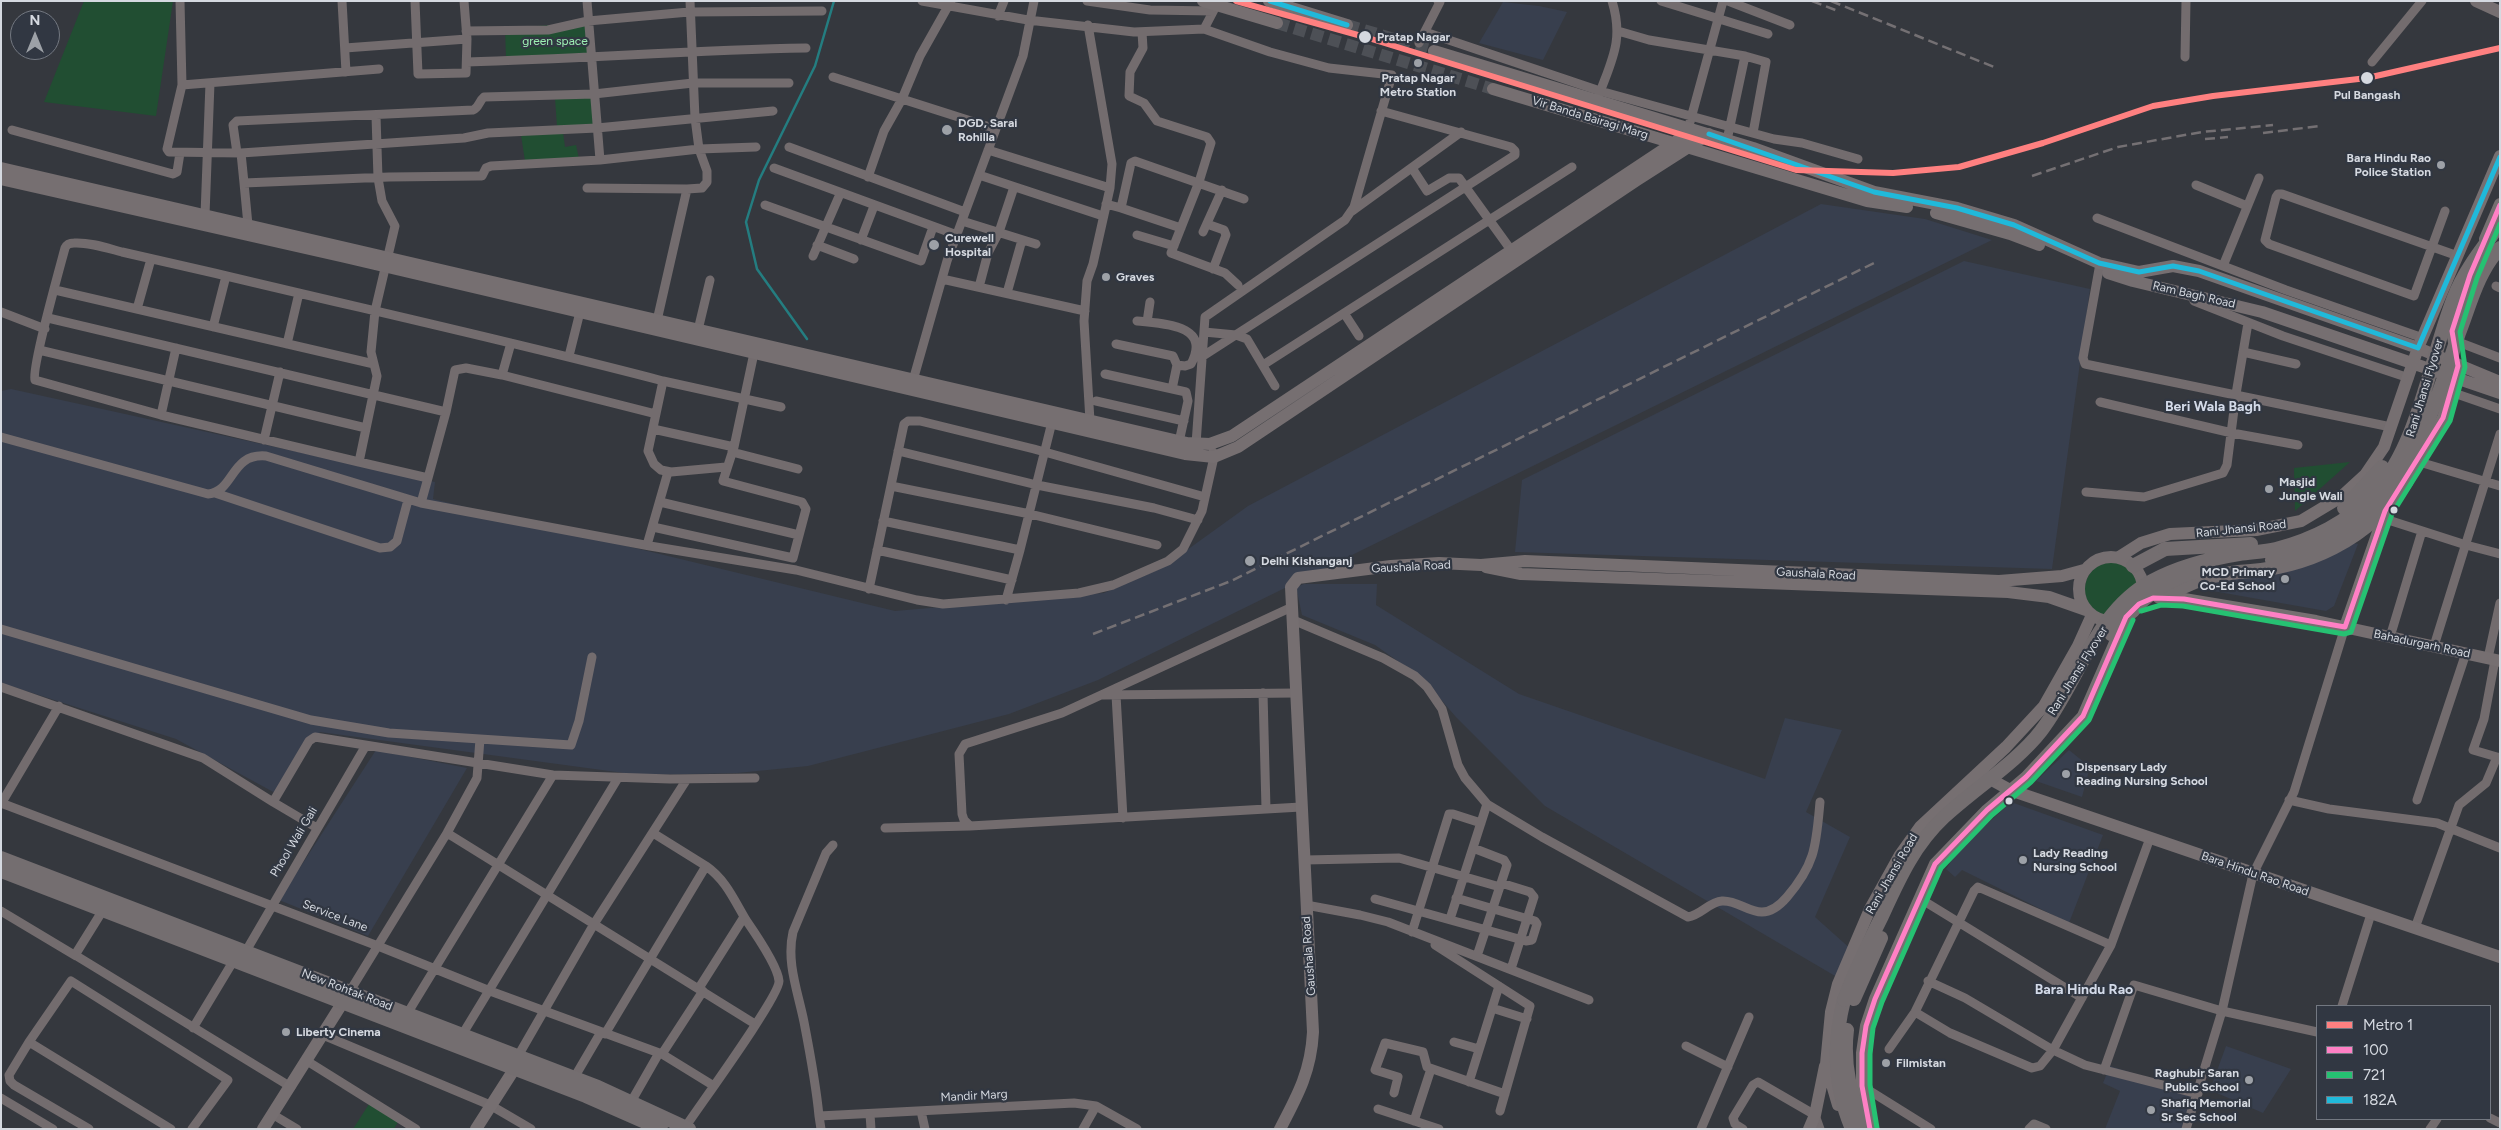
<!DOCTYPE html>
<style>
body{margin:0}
#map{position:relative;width:2501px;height:1130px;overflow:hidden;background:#35383e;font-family:Figtree,sans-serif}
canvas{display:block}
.frame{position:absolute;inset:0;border:2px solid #d5d9e0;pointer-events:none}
.legend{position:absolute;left:2316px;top:1005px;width:175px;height:115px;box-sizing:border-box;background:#313742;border:1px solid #737881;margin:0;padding:6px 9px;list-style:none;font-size:15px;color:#d5d9e0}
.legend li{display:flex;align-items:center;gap:10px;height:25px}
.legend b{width:25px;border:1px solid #737881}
.north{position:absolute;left:10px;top:10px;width:50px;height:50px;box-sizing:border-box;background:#313742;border:1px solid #737881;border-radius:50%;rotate:0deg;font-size:14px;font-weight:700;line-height:20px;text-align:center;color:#d5d9e0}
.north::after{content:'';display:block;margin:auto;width:18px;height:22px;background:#9da1a7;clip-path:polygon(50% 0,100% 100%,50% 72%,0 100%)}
</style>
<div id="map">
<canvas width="2501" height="1130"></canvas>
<div class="frame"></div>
<ul class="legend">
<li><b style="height:6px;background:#ff8080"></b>Metro 1</li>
<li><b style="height:6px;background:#ff80c5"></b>100</li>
<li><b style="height:6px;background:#26c172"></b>721</li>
<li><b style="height:6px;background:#20b9da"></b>182A</li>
</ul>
<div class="north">N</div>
</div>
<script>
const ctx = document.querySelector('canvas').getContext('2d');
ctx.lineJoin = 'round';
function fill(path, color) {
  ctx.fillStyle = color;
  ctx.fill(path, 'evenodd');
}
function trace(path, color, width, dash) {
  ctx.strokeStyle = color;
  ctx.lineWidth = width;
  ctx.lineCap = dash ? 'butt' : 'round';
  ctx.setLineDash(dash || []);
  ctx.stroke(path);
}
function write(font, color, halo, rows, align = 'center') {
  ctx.font = font + ' Figtree,sans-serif';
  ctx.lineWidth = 4.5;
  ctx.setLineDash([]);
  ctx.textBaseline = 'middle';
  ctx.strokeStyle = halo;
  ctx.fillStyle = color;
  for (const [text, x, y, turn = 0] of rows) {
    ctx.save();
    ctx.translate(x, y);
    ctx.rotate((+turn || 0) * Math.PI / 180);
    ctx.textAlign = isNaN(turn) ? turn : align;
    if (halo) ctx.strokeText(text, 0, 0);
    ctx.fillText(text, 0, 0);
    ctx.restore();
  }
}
const built = new Path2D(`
 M 1503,2 L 1539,6 L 1567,12 L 1543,60 L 1479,43 Z
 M 1821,204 L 1925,219 L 1992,240 L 1098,680 L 1009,714 L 808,766 L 737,773 L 639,775 L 320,732 L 277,794 L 176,739 L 1,683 L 1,391 L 11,389 L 435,482 L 433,499 L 895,611 L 1104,593 L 1162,568 L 1248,506 Z
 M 1964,261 L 2090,289 L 2052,569 L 1515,552 L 1522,480 Z
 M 2354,543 L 2358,544 L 2334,606 L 2326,611 L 2196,588 L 2209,582 L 2308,564 L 2339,552 Z
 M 1304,584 L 1377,584 L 1376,605 L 1519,694 L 1765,779 L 1785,718 L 1842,730 L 1806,812 L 1850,837 L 1815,917 L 1853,951 L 1842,980 L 1545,806 L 1456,717 L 1423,679 L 1375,645 L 1302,615 L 1296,587 Z
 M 376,750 L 467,768 L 368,936 L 279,900 Z
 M 2069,750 L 2090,767 L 2082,797 L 2036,781 Z
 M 2011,802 L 2103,835 L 2069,923 L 1962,870 L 1955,877 L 1946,869 L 1958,851 Z
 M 2226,1046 L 2291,1069 L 2263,1113 L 2210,1090 Z
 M 2110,1066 L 2195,1092 L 2182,1129 L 2105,1129 L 2120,1091 L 2103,1083 Z`);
const green = new Path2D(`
 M 84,1 L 173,1 L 156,116 L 44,102 Z
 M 585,23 L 588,56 L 506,58 L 505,28 Z
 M 555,98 L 591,98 L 594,125 L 557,126 Z
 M 563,132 L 565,147 L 576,145 L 579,159 L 525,161 L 521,135 Z
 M 2350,462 L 2295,511 L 2294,468 Z
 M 2113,562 C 2127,564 2136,573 2138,587 L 2105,615 C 2074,605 2081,563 2113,562 Z
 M 369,1104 L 398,1122 L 394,1129 L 353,1129 Z`);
const stream = new Path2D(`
 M 807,339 L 757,269 L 746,222 L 759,180 L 815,66 L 834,1`);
const secondaryTunnel = new Path2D(`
 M 1277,23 L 1493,89
 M 1347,25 L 1434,51`);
const street = new Path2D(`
 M 180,1 L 182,85 L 167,149 L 169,152 L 241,153 L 464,138 L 488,133 L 597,128 L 773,111
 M 342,1 L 346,72
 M 415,1 L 418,74 L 466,73 L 467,39
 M 587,1 L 600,160
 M 922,1 L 1028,20 L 1134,32 L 1204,29 L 1270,52 L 1329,68 L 1392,75 L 1354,207 L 1345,220 L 1205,317 L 1196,444
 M 1087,1 L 1150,10 L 1213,11
 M 1661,1 L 1768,34
 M 1728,1 L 1790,25
 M 998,16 L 1004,1
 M 1088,25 L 1112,164 L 1110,188 L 1093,264 L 1087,281 L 1084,321 L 1090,421
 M 1204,29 L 1215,8
 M 466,31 L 548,30 L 588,21 L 689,12 L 822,11
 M 1618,31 L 1649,40 L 1745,56
 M 1142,32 L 1143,48 L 1130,72 L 1129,96 L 1144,103 L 1157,121 L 1207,137 L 1211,143 L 1199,182 L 1171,253 L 1225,273 L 1238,285
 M 1425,32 L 1600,91 L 1774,139 L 1802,143 L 1858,159
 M 1419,43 L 1440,2 L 1438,1
 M 345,48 L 467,39 L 464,1
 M 2185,57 L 2186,1
 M 467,62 C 580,59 693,50 806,48
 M 2372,62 L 2422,1
 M 833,77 L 996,129
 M 182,85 L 379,69
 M 1599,95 C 1612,59 1624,40 1612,1
 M 376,116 L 378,178 L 382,201 L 395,226 L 375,311 L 371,352 L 377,376 L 359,462 L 161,415 L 35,380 C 31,370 60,267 65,248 C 67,244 69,243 74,243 C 89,242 107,248 122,252 C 153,259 183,266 214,273 C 364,309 514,342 663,381 L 648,451 L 654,464 L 661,470 L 671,472 L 726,467
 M 1690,122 L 1723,1
 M 12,130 L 173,174 L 177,172 L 180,153
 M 1727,140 L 1745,56 L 1766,62 L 1753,133
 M 789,147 L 965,212
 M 988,150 L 1110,188
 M 237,153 L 233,125 L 237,121 L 473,110 C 479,108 479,101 484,97 L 594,94 L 693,83 L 789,83
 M 241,153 L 244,183
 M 774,168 L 957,235
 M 1412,168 L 1427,191 L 1449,178 L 1459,178 L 1511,250
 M 979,175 L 1103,216
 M 868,177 L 884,131 L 902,99 L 920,56 L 951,1
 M 2196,185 L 2247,206
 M 587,188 L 687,189 L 702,188 L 707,182 L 707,171 L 699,149 L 695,118 L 690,1
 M 1106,204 L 1121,208 L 1131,163 L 1135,161 L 1244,199
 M 765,205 L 921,261 L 933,227
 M 1121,208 L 1181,228
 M 1352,211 L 1461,132
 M 2445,211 L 2414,296 L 2269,244 L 2265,240 L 2276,197 L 2278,194 L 2282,194 L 2458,256
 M 205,215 L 210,83
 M 2097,218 L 2286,290 L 2423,338
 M 962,221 L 1036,244
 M 1207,224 L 1224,230 L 1226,235 L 1213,269
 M 248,225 L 244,183 L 389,177 L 479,176 L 482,176 L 486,168 L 491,166 L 600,160 L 699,149 L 756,147
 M 1203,232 L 1222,190
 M 1137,235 L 1174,246
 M 861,240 L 874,206
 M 817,245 L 854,259
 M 813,256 L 840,194
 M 2223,266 L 2259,178
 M 2099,269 L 2083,358 L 2085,364 L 2391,427
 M 942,279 L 1085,311
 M 2496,286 L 2500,288
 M 979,287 L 988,253 L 999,232 L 1014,187
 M 55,290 L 374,364
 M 1007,293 L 1022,240
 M 2194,301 L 2283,336 L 2409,378
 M 137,309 L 151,259
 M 1,312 L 45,329
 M 1344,313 L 1359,336
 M 48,318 L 446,412 L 455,370 L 466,368 L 502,375
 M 1137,321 C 1163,324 1212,324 1191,364 L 1185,366 L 1177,365
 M 1147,322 L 1150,302
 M 656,325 L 687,189
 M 213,327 L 226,276
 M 698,330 L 710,280
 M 1204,332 L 1236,335 L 1247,339 L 1275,386
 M 2453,340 L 2500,358
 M 511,343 L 502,375 L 656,414
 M 287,344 L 299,293
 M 1116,344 L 1173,356 L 1177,365 L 1172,389
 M 39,350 L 366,428
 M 2243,352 L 2296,364
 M 569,356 L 580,312
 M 1203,356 L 1515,155 L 1515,151 L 1511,147 L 1381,111
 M 1263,365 L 1572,167
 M 1105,374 L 1186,392 L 1188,401 L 1179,442
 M 663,381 L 781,407
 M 912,384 L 947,261 L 1023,56 L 1034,1
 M 2451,392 L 2500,409
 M 1096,401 L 1184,421
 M 2100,402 L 2232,433 L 2298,445
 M 161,415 L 176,348
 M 653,429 L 734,447
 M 1,437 L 208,494 C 235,491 230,453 266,456 L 421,503 L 650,546 L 796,570 L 917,600 L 943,604 L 1079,593 L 1113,585 L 1168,561 L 1183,549 L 1202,511 L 1214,457 L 1213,452
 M 264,440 L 280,372
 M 898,451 L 1037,485 L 1154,508 L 1198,520
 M 732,452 L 798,469
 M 2416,461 L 2500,486
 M 359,462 L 428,478 L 421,503
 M 428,478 L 446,412
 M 891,486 L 1030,514 L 1157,545
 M 2086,492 L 2144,497 L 2223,473 L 2227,465 L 2236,394 L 2248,323
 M 215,493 L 380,548 L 390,547 L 397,541 L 408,500
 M 660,502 L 799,535
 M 2382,518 L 2466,545 L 2500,554
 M 883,521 L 1020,550
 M 653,527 L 793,558 L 806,509 L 802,502 L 723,481 L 734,447 L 754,353
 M 647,545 L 668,472
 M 877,550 L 1012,580
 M 869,589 L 904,424 L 908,421 L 920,421 L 1034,449 L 1205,497
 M 1006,600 L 1020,550 L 1052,422
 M 1292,607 L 1062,713 L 965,744 L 959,754 L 962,814 L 964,820 L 970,826 L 1301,807
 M 1293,620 L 1383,658 L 1415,676 L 1427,687 L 1442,709 L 1458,765 L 1465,778 L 1487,804 L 1542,837 L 1688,917 C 1701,915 1709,902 1722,901 C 1737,900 1748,912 1762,912 C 1773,912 1781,904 1787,897 C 1816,863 1816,845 1820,802
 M 1,629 L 311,720 L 389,733 L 480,739 L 477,778 L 447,833 L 350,991
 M 2390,637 L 2422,531
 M 2434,646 L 2500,434
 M 2488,658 L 2500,603
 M 1,687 L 203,758 L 273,802 L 309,741 L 315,737 L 553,775 L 670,779 L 755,778
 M 1263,693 L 1266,809
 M 1103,695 L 1296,693
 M 1116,695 L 1123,818
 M 480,739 L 571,745 L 579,721 L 592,657
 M 2289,800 L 2329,809 L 2437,823 L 2500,848
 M 2417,800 L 2466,653
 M 273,802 L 317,828
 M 1,803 L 378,946 L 490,991 L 662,1054 L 714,1086
 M 1,804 L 59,706
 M 885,828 L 970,826
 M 447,833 L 755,1024
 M 1473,848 L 1504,860 L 1507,865 L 1477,956
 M 1305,860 L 1399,858 L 1500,887
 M 1501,883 L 1530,892 L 1534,897 L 1511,969
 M 1919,898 L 2082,998
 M 1375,899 L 1526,941 L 1532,940 L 1537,924 L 1535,921 L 1456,898
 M 1306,905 L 1360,915 L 1388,922 L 1589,1000
 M 103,910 L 75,955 L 291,1087
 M 1,911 L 76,956
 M 1450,919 L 1487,804
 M 2415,928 L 2459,805 L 2486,783 L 2497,757 L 2473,750 L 2484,719 L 2495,660
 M 1412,932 L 1449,814 L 1453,814 L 1481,823
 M 1435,945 L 1530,1006 L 1500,1111
 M 246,951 L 365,747
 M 1928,981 L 1965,998 L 2053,1050 L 2085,1065 L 2198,1094
 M 699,988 L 744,917
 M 2342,1006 L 2371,914
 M 1492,1008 L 1527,1019
 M 1915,1012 L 1950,1033 L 2032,1068 L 2040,1066 L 2053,1050 L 2111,945 L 2150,838
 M 407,1014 L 553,775
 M 193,1028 L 234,960
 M 605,1034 L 706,866 L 653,833
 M 323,1035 L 490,1105 L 531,1129
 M 462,1035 L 618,778
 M 29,1042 L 171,1129
 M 1454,1042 L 1479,1049
 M 1686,1046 L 1728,1067
 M 1889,1049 L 1915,1012 L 1974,891 L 1978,887 L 2111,945
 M 662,1054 L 703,991
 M 518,1056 L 594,924 L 687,779
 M 307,1061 L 416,1129
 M 2104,1070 L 2134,985 L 2222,1011 L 2317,1032
 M 574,1078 L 601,1032
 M 1469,1082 L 1499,986
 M 1862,1086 L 1931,1129
 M 1394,1093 L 1398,1077 L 1375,1070 L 1385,1043 L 1423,1052 L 1427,1067 L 1505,1094
 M 1,1098 L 53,1129
 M 631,1102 L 659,1053
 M 1378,1109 L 1439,1129
 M 921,1111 L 925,1129
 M 272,1114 L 297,1129
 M 870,1114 L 871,1129
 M 819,1116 C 816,1084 810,1053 804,1022 C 798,992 786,962 793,932 L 826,853 L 833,845
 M 2490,1118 L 2500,1123
 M 1414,1121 L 1431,1069
 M 89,1129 L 14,1085 L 10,1081 L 9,1075 L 29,1042 L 71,981 L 228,1080 L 192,1129
 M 684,1129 C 697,1109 780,996 779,981 C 778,967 755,933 746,920 C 734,900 726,880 706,866
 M 821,1129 L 819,1116 L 1074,1103 L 1096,1106 L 1137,1129
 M 1083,1129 L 1096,1106
 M 1701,1129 L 1749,1017
 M 1743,1129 L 1735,1124 L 1733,1118 L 1753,1085 L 1758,1082 L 1815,1115 L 1820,1129
 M 2029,1129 L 2034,1124 L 2046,1129
 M 2186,1129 L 2222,1011 L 2253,874 L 2294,792 L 2345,627
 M 2430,1129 L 2437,1119`);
const secondary = new Path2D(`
 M 1203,1 L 1277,23
 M 1269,1 L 1347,25
 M 2476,1 L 2500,12
 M 1434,51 L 1753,148 L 1874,192 L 1957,208 L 2014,225 L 2099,263 L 2139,272 L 2173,266 L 2199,271 L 2418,348 L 2500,382
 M 1493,89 L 1867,201 L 1907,207
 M 1,168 L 1187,443 L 1210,444 L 1232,436 L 1693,130
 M 1,179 L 345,257 L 1185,454 L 1214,457 L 1238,447 L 1637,180 L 1709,134
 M 1936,213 L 2010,234 L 2039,245
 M 2485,239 L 2500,204
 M 2108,273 L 2133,281 L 2262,312 L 2500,393
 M 2455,348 L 2452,331 L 2473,269
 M 2404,480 L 2443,418 L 2457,370
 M2079 589a32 32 0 1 1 64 0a32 32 0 1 1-64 0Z
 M 2119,557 L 2141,543 L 2170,534 L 2256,530 L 2301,521 L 2341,497 L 2365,475 L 2384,447 L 2418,348 L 2500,156
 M 1486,567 L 1521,574 L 2008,592 L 2049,597 L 2086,610
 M 2158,597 L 2184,599 L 2316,621 L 2500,661
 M 2345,627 L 2386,509
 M 1981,774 L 2010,790 L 2500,957
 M 1838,1105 L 1826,1064 L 1831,1012 L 1838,984 L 1870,909 L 1900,855 L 1920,827 L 2006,747 L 2044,706 L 2078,646 L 2092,615
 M 263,1129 L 348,994
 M 476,1129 L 515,1068
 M 1280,1129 C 1298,1095 1311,1071 1313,1032 L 1291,587 L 1298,578 L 1391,566 L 1439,563 L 1481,565 L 1525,561 L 1999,581 L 2062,576 L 2084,570
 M 1809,1129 L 1815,1115 L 1825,1066
 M 1870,1129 L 1862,1086 L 1862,1053 L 1866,1026 L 1875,999 L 1935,864 L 1987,810 L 2026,777 L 2083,716 L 2124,622`);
const primary = new Path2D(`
 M 2133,566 L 2165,549
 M 2160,597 L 2206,577 L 2238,572
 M 1,858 L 598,1087 L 689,1129
 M 1,871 L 586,1096 L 661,1129
 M 1844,1000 C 1833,1043 1834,1087 1852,1129
 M 1847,1030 C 1843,1063 1850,1100 1867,1129`);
const rail = new Path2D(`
 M 1812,1 L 1838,11
 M 1831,1 L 1994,67
 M 2263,133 L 2320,126
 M 2205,139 L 2228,137
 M 2032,176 L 2118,147 L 2202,132 L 2273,125
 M 1093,634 L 1231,581 L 1876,262`);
const primaryBridge = new Path2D(`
 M 2344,508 L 2382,467
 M 2165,549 L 2251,544
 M 2272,560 C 2292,557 2311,548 2329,539 C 2410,497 2432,413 2459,333 C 2470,305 2478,271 2500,248
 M 2238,572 C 2305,569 2370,540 2407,481
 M 2111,634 C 2134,605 2166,576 2204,570
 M 1854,999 L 1881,938
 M 1844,1000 C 1855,971 1868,944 1882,916 C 1899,879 1914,845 1944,817 C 1973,790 2018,761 2041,731 C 2078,683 2095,611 2152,581 C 2180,566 2208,559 2239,554 C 2251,552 2264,552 2276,549 C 2311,540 2349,522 2374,494 C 2420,442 2429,361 2454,297 C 2465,269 2483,248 2500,224`);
const bus1 = new Path2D(`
 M 1870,1129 L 1862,1086 L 1862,1053 L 1866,1026 L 1875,999 L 1935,864 L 1987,810 L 2026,777 L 2083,716 L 2126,617 L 2139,604 L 2153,598 L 2184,599 L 2345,627 L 2385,511 L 2443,418 L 2458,366 L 2452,331 L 2470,275 L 2500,205`);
const bus2 = new Path2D(`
 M 2141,611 L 2161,605 L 2183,606 L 2344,634 L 2351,632 L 2392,514 L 2450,421 L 2465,367 L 2460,332 L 2477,278 L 2500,224
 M 1877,1128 L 1870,1085 L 1870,1054 L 1873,1028 L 1882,1002 L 1941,868 L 1992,815 L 2031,782 L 2089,720 L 2133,620`);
const bus3 = new Path2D(`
 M 1270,1 L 1347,25
 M 1709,134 L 1874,192 L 1957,208 L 2014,225 L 2099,263 L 2139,272 L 2173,266 L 2199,271 L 2418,348 L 2500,157`);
const metro1 = new Path2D(`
 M 1236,1 L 1365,37 L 1796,170 L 1893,173 L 1959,167 L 2043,143 L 2153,106 L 2213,96 L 2367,78 L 2500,48`);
const markers = [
 [1365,37,7,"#d5d9e0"],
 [1418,63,5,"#9da1a7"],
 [2367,78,7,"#d5d9e0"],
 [947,130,6,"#9da1a7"],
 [2441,165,5,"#9da1a7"],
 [934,245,6,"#9da1a7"],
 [1106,277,5,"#9da1a7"],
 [2269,489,5,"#9da1a7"],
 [2394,510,4.5,"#d5d9e0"],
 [1250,561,6,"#9da1a7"],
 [2285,579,5,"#9da1a7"],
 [2066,774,5,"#9da1a7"],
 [2009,801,4.5,"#d5d9e0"],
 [2023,860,5,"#9da1a7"],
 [286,1032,5,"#9da1a7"],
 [1886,1063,5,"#9da1a7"],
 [2249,1080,5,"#9da1a7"],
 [2151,1110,5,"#9da1a7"]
];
const stopNames = [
 ["Pratap Nagar",1377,37],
 ["Pul Bangash",2367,95,"center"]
];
const parkNames = [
 ["green space",555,41]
];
const poiNames = [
 ["Pratap Nagar",1418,78,"center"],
 ["Metro Station",1418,92,"center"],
 ["DGD, Sarai",958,123],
 ["Rohilla",958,137],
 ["Bara Hindu Rao",2431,158,"right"],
 ["Police Station",2431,172,"right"],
 ["Curewell",945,238],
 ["Hospital",945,252],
 ["Graves",1116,277],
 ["Masjid",2279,482],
 ["Jungle Wali",2279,496],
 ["Delhi Kishanganj",1261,561],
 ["MCD Primary",2275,572,"right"],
 ["Co-Ed School",2275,586,"right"],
 ["Dispensary Lady",2076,767],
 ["Reading Nursing School",2076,781],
 ["Lady Reading",2033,853],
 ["Nursing School",2033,867],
 ["Liberty Cinema",296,1032],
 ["Filmistan",1896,1063],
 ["Raghubir Saran",2239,1073,"right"],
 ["Public School",2239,1087,"right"],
 ["Shafiq Memorial",2161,1103],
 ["Sr Sec School",2161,1117]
];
const streetNames = [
 ["Vir Banda Bairagi Marg",1590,118,17],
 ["Ram Bagh Road",2194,295,13],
 ["Rani Jhansi Flyover",2425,388,-73],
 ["Rani Jhansi Road",2241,529,-6],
 ["Gaushala Road",1411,567,-3],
 ["Gaushala Road",1816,574,3],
 ["Bahadurgarh Road",2422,644,12],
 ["Rani Jhansi Flyover",2078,671,-58],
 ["Phool Wali Gali",294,842,-59],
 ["Rani Jhansi Road",1892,874,-60],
 ["Bara Hindu Rao Road",2255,874,19],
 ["Service Lane",335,916,21],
 ["Gaushala Road",1309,956,-94],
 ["New Rohtak Road",347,990,21],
 ["Mandir Marg",974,1096,-3]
];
const neighbourhoodNames = [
 ["Beri Wala Bagh",2213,407],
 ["Bara Hindu Rao",2084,990]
];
fill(built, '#383f4e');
fill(green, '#214e32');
trace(stream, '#247d80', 2.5);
trace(secondaryTunnel, '#4d5056', 12, [12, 6]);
trace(street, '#736c6e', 9);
trace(secondary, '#766f71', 12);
trace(primary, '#746e70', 14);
trace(rail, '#747073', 2.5, [10, 5]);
trace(primaryBridge, '#746e70', 14);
trace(bus1, '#ff80c5', 5);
trace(bus2, '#26c172', 5);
trace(bus3, '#20b9da', 5);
trace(metro1, '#ff8080', 6);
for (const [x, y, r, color] of markers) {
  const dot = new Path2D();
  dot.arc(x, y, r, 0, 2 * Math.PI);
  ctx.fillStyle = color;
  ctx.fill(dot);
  trace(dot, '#313742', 2);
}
write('bold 12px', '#d5d9e0', '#313742', stopNames, 'left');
write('12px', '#9defb3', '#313742', parkNames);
write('bold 12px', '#d5d9e0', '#313742', poiNames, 'left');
write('12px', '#d5d9e0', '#313742', streetNames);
write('bold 14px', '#d3dae8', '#313742', neighbourhoodNames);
</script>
